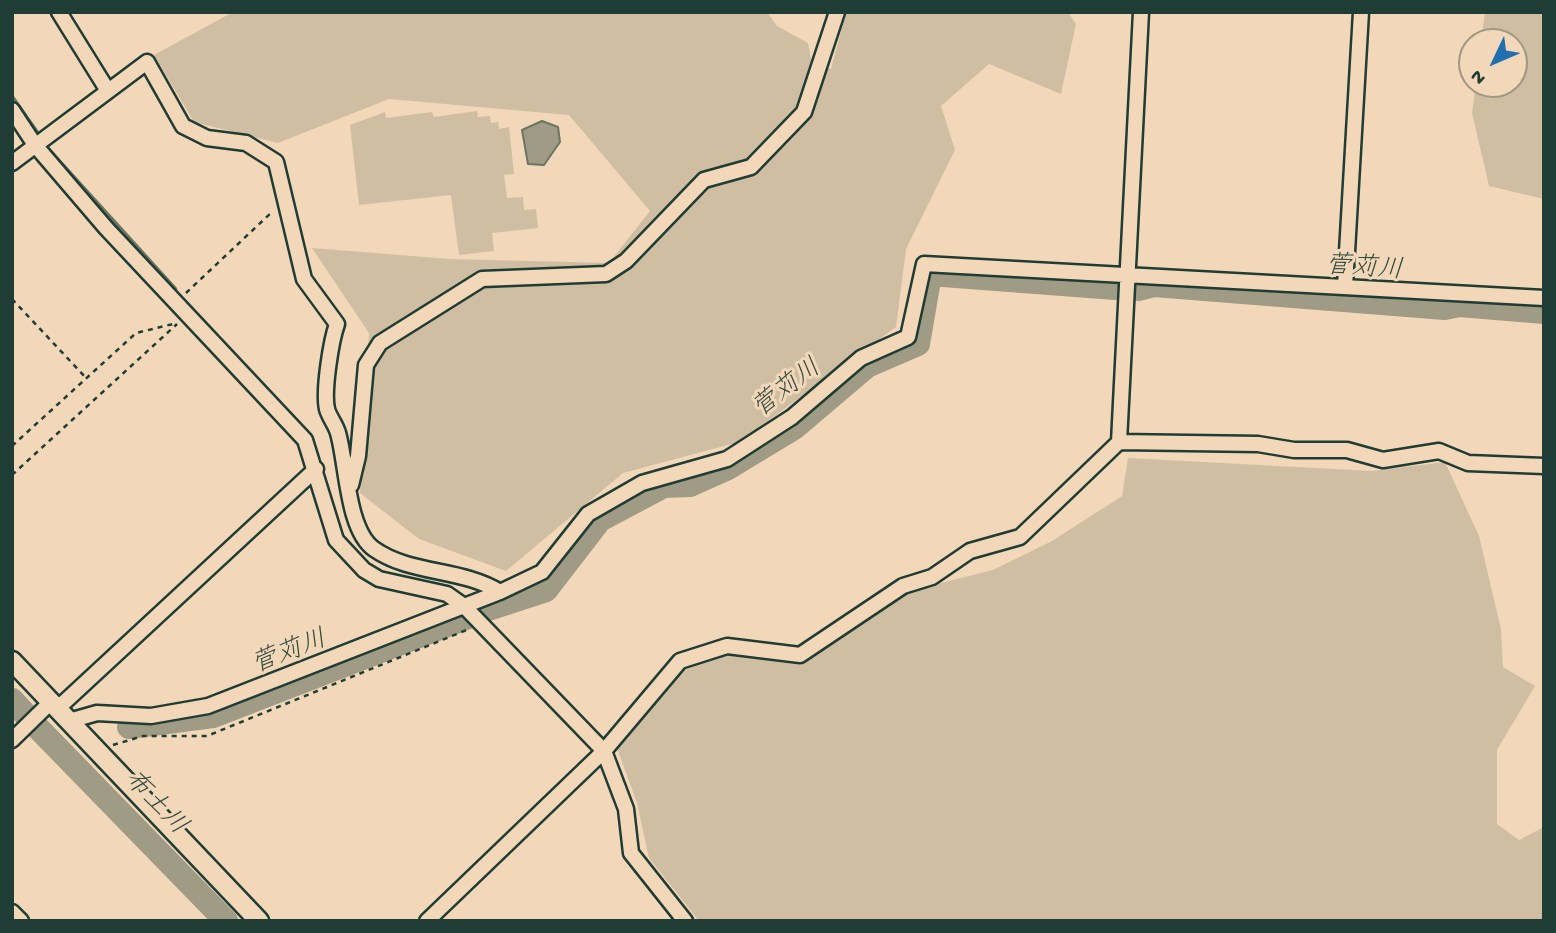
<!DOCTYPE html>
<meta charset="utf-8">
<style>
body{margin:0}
#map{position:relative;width:1556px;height:933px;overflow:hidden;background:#f2d7b9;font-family:"Gochi Hand",sans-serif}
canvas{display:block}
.frame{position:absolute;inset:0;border:14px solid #1f3d34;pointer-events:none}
.north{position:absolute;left:1458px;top:28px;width:70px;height:70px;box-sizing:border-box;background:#f2d7b9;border:2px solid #9e9984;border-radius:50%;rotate:226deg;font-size:19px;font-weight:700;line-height:28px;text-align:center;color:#1f3d34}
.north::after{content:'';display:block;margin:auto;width:24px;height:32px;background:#1f6fb2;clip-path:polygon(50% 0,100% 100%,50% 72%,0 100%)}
</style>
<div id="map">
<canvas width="1556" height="933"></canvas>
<div class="frame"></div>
<div class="north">N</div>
</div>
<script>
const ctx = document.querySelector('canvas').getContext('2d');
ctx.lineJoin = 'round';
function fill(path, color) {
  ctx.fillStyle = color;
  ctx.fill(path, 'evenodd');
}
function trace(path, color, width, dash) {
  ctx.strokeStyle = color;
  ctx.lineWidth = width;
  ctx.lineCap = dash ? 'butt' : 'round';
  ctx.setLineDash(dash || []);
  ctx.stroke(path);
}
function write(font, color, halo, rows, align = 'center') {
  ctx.font = font + ' "Gochi Hand","Klee One",sans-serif';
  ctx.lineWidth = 6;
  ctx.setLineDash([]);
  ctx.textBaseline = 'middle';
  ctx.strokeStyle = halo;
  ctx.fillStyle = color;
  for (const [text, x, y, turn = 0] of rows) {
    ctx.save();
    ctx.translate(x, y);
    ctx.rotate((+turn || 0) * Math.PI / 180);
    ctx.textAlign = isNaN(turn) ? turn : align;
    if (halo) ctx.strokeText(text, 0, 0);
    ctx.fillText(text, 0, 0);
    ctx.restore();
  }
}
const green = new Path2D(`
 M 233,12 L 767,12 L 777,26 L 808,43 L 812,65 L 831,69 L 846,12 L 1068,12 L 1076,24 L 1061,94 L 989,64 L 941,106 L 955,150 L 906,249 L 896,327 L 739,442 L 623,473 L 506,571 L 419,539 L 360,493 L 369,333 L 312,248 L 450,259 L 609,263 L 650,211 L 569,115 L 389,99 L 278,143 L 194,122 L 154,55 Z
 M 1485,12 L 1544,12 L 1544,199 L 1489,186 L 1472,113 L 1476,84 L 1514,84 L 1514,42 L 1481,42 Z
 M 477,111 L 478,117 L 490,116 L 491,123 L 498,122 L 499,129 L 509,127 L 514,174 L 504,175 L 507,198 L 523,197 L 524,210 L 536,209 L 538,228 L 492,233 L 494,251 L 459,255 L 451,195 L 359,205 L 350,125 L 385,112 L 386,118 L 432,112 L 434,117 Z
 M 1128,458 L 1372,471 L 1445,462 L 1479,536 L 1501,629 L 1503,667 L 1535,686 L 1497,750 L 1497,824 L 1519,840 L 1544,827 L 1544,921 L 699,921 L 649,858 L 637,803 L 617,748 L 682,671 L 728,655 L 802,665 L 905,592 L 993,570 L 1052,541 L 1122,496 Z`);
const water = new Path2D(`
 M 542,121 L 558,127 L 560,142 L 544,165 L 528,164 L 522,130 Z`);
const stream = new Path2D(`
 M 12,97 L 38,134
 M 46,147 L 175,289`);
const river = new Path2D(`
 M 1138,289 L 1154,285 L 1445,308 L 1459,305 L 1544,312
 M 485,610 L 546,590 L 600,520 L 664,486 L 690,485 L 728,468 L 794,428 L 867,366 L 918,344 L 930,274 L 1115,288
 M 12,700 L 25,714
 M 129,727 L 213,716 L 468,617
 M 39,729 L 226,921`);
const path = new Path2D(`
 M 186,293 L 273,211
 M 12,299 L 87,379
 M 12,446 L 136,333 L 177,323
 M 12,475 L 177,324
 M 113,745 L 143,736 L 207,736 L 469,629`);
const minor = new Path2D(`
 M 59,12 L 108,91
 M 12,110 L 35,145 L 106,228 L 305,440 L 336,540 L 364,570 L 379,579 L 447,594 L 464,606 L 604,751 L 626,809 L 631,853 L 685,921
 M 12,163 L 147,62 L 183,126 L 207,138 L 246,143 L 276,162 L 304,279 L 337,324 C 331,341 323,391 327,409 C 329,417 336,425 338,433 C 347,464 347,530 374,549 C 411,575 462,568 500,592
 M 1345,286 L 1361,12
 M 1119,442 L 1258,444 L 1294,450 L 1347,450 L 1383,460 L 1439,451 L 1468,463 L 1544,466
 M 351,485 L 358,456 L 366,365 L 380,343 L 482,279 L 606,274 L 626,261 L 704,180 L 751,167 L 804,112 L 837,12
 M 57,709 L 316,469
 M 69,721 L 97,713 L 151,716 L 208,706 L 500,592 L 542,572 L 588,514 L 642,483 L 727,459 L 792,417 L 861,358 L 908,337 L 924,264 L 1544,298
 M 12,740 L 51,702
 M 12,912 L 21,921
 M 427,921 L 604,751 L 680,661 L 727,646 L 800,655 L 903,586 L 932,577 L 970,551 L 1020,537 L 1119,442 L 1141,12`);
const major = new Path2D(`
 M 12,661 L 259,921`);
const waterNames = [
 ["菅苅川",1364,270,4],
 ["菅苅川",788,390,-37],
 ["菅苅川",290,654,-21],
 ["布土川",154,804,46]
];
fill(green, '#d0bea3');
fill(water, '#9f9b84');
trace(water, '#6c7564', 2);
trace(stream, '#6c7564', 4.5);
trace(river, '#9f9b84', 24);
trace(minor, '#1f3d34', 19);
trace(major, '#1f3d34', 23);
trace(path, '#1f3d34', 2.5, [5, 5]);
trace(minor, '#f2d7b9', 14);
trace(major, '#f2d7b9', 18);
write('italic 26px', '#324b40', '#f2d7b9', waterNames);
</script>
